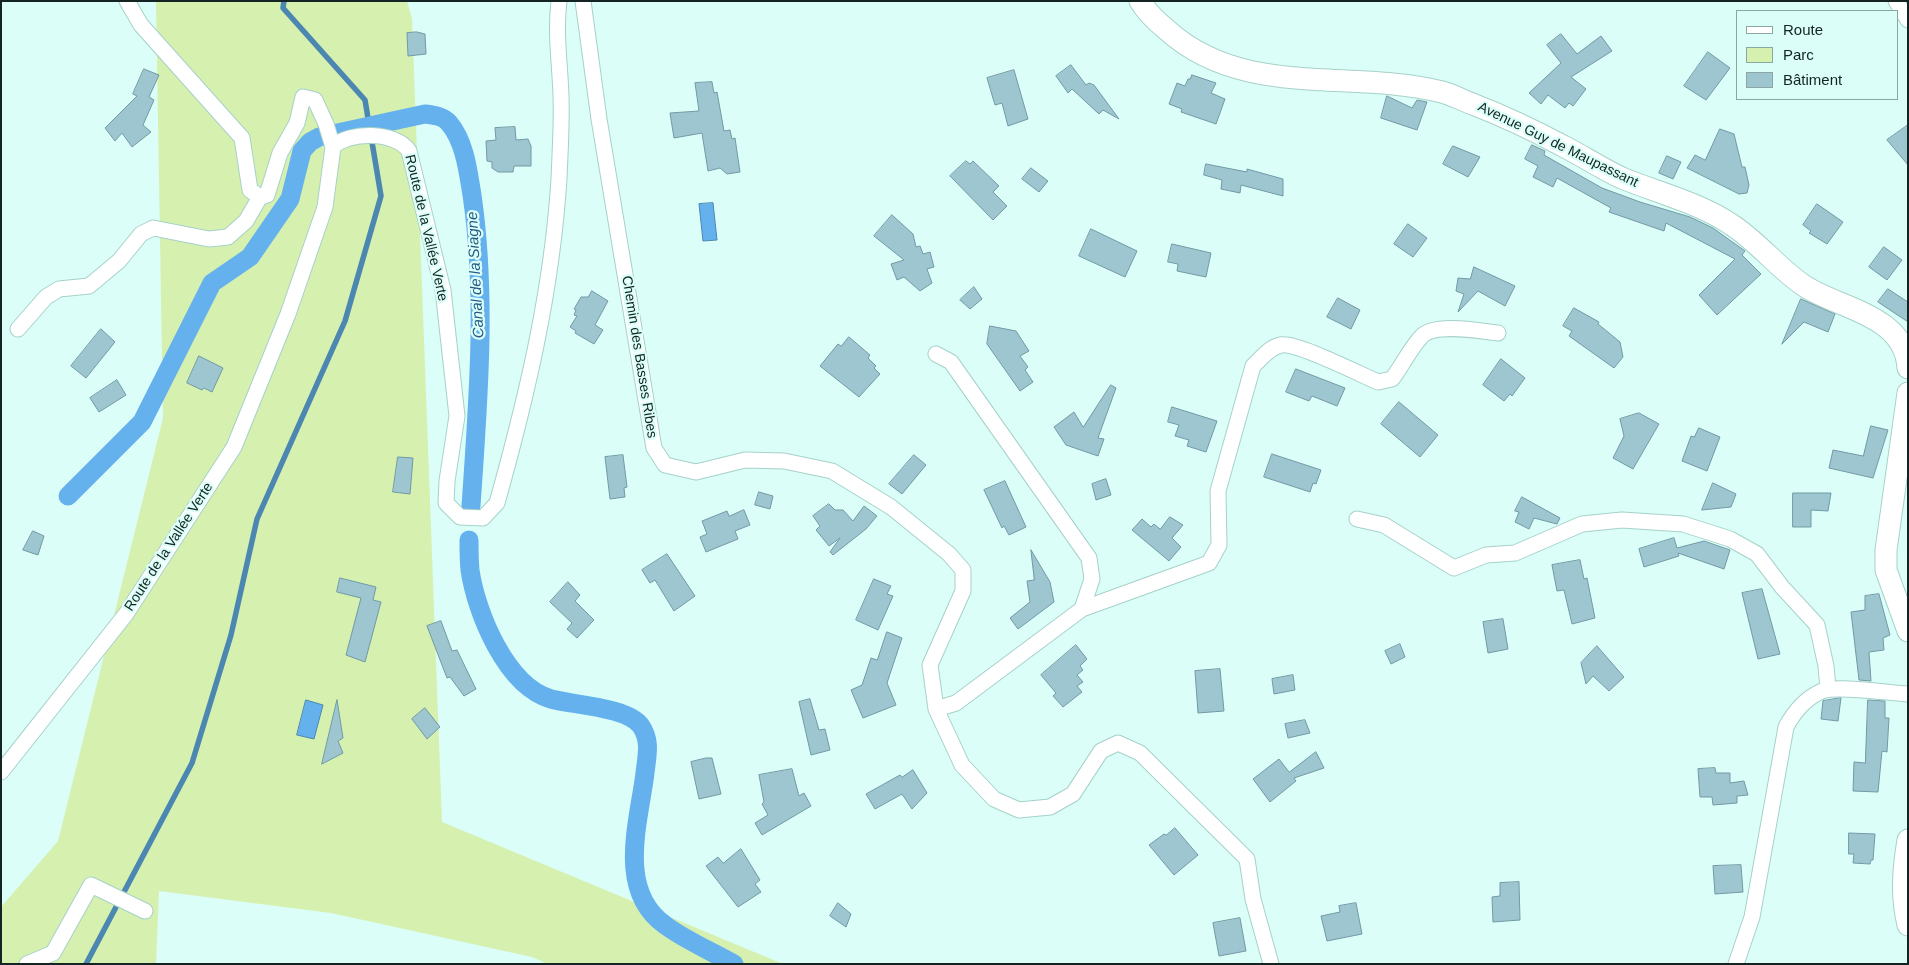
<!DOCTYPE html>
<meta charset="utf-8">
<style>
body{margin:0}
#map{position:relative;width:1909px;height:965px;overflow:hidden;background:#dbfef8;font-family:Helvetica,sans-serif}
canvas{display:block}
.frame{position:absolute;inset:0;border:2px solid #132422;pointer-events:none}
.legend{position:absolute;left:1736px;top:10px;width:162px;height:90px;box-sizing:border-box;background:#dbfef8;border:1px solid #8ba7a2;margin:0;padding:6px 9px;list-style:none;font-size:15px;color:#132422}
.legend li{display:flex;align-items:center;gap:10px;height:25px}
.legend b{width:25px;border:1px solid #8ba7a2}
</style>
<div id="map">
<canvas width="1909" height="965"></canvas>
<div class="frame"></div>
<ul class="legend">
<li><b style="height:6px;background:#fff"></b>Route</li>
<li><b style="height:14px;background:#d6f0b0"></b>Parc</li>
<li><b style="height:14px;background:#9dc6d0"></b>Bâtiment</li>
</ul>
</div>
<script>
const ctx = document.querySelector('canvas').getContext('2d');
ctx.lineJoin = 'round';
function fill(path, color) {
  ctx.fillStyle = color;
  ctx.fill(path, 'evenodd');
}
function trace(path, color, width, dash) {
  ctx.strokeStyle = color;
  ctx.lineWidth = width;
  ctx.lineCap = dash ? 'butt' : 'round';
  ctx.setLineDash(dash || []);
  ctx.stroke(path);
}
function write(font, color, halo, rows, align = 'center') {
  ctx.font = font + ' Helvetica,sans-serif';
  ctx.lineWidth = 4.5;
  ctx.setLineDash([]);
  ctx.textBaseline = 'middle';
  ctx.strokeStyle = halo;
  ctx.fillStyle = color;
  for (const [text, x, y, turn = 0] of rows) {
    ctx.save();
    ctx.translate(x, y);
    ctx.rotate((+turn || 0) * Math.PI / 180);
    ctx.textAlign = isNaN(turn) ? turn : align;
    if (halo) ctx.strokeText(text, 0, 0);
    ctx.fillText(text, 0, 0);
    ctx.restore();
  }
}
const green = new Path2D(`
 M 156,1 L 407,1 L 412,19 L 442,822 L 783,964 L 548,964 L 532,957 L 331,913 L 159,891 L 156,964 L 1,964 L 1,907 L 58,841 L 163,418 Z`);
const water = new Path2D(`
 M 713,203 L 717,240 L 703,241 L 699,204 Z
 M 306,700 L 323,705 L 314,739 L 297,735 Z`);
const stream = new Path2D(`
 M 86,964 L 192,763 L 231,635 L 257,519 L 345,321 L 381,196 L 365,100 L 283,8 L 284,1`);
const canal = new Path2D(`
 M 68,496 L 142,422 L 212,283 L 250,257 L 290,199 L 302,151 L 310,142 L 319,137 L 425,114 C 434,115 443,116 449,123 C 465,142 468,171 472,195 C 487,298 478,403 471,506
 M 469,540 C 469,550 469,560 470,570 C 476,612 506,686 551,699 C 573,705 628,707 641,726 C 651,741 647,755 645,773 C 639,822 616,890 665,925 C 685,940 711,951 734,964`);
const building = new Path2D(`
 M 417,32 L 425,34 L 426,54 L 408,56 L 407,33 Z
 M 1561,34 L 1577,54 L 1601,36 L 1612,51 L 1571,77 L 1586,89 L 1573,106 L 1569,103 L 1565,108 L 1548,95 L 1541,104 L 1529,93 L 1561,63 L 1547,45 Z
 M 1708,52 L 1730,68 L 1706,100 L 1684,86 Z
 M 1071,65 L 1086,85 L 1089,83 L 1094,85 L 1119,119 L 1103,110 L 1099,114 L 1072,89 L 1068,93 L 1056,76 Z
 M 144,69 L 159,75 L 149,97 L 154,100 L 143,125 L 151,132 L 132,147 L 122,133 L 115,141 L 105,128 L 137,96 L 133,94 Z
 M 1014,70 L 1028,119 L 1008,126 L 1002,103 L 995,105 L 987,78 Z
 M 1192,75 L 1216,83 L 1211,93 L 1225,99 L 1216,124 L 1181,112 L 1182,109 L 1169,104 L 1177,83 L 1185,86 L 1188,79 L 1190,79 Z
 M 712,82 L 714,93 L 717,92 L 724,131 L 730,130 L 732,139 L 735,138 L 740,172 L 727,174 L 720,168 L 708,171 L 702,133 L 674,138 L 670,113 L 699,111 L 695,83 Z
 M 1387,96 L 1412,108 L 1417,100 L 1427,102 L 1417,130 L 1381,118 Z
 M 1908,125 L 1908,165 L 1887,140 Z
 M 515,127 L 516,140 L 528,139 L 531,146 L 531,166 L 514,166 L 513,172 L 498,172 L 492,168 L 492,162 L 487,161 L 486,141 L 496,140 L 495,128 Z
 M 1720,129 L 1734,134 L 1742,167 L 1745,167 L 1749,185 L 1747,193 L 1739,194 L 1687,168 L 1695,155 L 1705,160 Z
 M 1532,145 L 1545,151 L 1544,155 L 1602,188 L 1640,202 L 1690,217 L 1713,228 L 1745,251 L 1742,255 L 1761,274 L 1717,315 L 1699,295 L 1735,259 L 1666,223 L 1664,231 L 1609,212 L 1611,208 L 1557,178 L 1553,187 L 1533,177 L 1538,166 L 1525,159 Z
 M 1453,146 L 1480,157 L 1468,177 L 1443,164 Z
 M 1667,156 L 1681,162 L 1673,179 L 1659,173 Z
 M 966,161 L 970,164 L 973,161 L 999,186 L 993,192 L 1007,206 L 993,220 L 950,176 Z
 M 1206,164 L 1247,172 L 1247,169 L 1283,179 L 1283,196 L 1241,185 L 1240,193 L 1221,189 L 1222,180 L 1204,175 Z
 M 1031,168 L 1048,181 L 1039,192 L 1022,179 Z
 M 1817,204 L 1843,222 L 1827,244 L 1809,233 L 1811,231 L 1803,225 Z
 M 892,215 L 913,234 L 916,247 L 920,246 L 923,254 L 930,252 L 934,267 L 927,269 L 932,283 L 920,291 L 904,277 L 897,280 L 891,264 L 904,260 L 874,236 Z
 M 1408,224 L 1427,238 L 1413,257 L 1394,244 Z
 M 1091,229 L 1137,251 L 1125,277 L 1079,256 Z
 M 1172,244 L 1211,253 L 1206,277 L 1177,271 L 1178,264 L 1168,262 Z
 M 1884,247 L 1902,260 L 1887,280 L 1869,267 Z
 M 1474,267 L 1515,286 L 1505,306 L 1478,291 L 1458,312 L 1464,294 L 1456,291 L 1458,278 L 1470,279 Z
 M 974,287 L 982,299 L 970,309 L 960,300 Z
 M 1888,289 L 1908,302 L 1908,322 L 1878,302 Z
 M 592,291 L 608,301 L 595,325 L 603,330 L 594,344 L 575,333 L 576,331 L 570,327 L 577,316 L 574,315 L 576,310 L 574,309 L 581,297 L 588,297 Z
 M 1338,298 L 1360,310 L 1351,329 L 1327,317 Z
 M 1801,299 L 1835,314 L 1828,332 L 1804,322 L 1782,344 Z
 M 1574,308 L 1599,322 L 1598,324 L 1620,342 L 1623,357 L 1614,368 L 1569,336 L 1572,331 L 1563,326 Z
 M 990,326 L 1016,331 L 1029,351 L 1020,356 L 1028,367 L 1025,370 L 1033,382 L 1020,391 L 987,344 Z
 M 101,329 L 115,342 L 86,378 L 71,366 Z
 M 849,337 L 870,355 L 868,358 L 876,366 L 874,368 L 880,374 L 859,397 L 820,366 L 838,344 L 841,346 Z
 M 199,356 L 223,368 L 212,392 L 204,388 L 202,390 L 187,383 Z
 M 1501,359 L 1525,378 L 1512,396 L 1510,394 L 1504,401 L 1483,385 Z
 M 1296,369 L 1345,388 L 1337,406 L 1312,396 L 1309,401 L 1286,392 Z
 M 117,380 L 126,395 L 99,412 L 90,398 Z
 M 1111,385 L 1116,388 L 1098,438 L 1104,439 L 1098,456 L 1066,445 L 1054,427 L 1074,412 L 1083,427 Z
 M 1399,402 L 1438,435 L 1420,457 L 1381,424 Z
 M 1172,407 L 1217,421 L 1206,452 L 1187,446 L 1189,440 L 1175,436 L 1179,425 L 1168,422 Z
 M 1639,413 L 1659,424 L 1633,469 L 1613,458 L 1624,436 L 1620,419 Z
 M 1871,426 L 1888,430 L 1873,478 L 1829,468 L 1833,450 L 1863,456 Z
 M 1699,428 L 1720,437 L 1707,471 L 1682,461 L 1691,436 L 1694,437 Z
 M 1272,454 L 1321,470 L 1316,484 L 1313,483 L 1310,492 L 1264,477 Z
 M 623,455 L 627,487 L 624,488 L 625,497 L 610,499 L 605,457 Z
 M 914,455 L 926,465 L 902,494 L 889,484 Z
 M 398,457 L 413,458 L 410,494 L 393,492 Z
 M 1106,479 L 1111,495 L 1096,500 L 1092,484 Z
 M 1005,481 L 1026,527 L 1009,535 L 1004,526 L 1002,528 L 984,490 Z
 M 1713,483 L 1736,494 L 1731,507 L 1702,510 Z
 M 759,492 L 773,496 L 770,509 L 755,505 Z
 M 1793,493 L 1831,493 L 1828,511 L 1811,510 L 1811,527 L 1793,527 Z
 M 1522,497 L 1560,518 L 1557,524 L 1534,518 L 1529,529 L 1515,522 L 1519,512 L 1515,511 Z
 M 829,504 L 835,510 L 843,510 L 853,521 L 864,506 L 877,516 L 866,529 L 833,555 L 830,552 L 840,538 L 829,546 L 816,530 L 820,526 L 813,516 Z
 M 744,510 L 750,525 L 735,531 L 738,539 L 706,552 L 700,537 L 707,534 L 702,521 L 727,511 L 729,516 Z
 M 1170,517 L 1183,525 L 1172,538 L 1181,547 L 1169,561 L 1132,530 L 1142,519 L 1151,527 L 1154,524 L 1160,529 Z
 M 33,531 L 44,536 L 38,555 L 23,550 Z
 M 1674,538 L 1677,548 L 1704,541 L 1730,550 L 1724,569 L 1678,553 L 1679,556 L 1644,567 L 1639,549 Z
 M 1031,550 L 1050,582 L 1054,602 L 1018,629 L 1010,618 L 1030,602 L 1027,581 L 1034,580 Z
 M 667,554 L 695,596 L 674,611 L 655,580 L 650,583 L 642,570 Z
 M 1580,560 L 1584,579 L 1587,578 L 1595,618 L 1572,624 L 1564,590 L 1557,591 L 1552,565 Z
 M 340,578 L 376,587 L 373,600 L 381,602 L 365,662 L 346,655 L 361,598 L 337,592 Z
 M 874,579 L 891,586 L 887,594 L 893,596 L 878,630 L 856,620 Z
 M 568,582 L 580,595 L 575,601 L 594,620 L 577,638 L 567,629 L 572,623 L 550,602 Z
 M 1762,589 L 1780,654 L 1758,659 L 1742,593 Z
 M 1879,594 L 1890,635 L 1883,638 L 1884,650 L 1869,652 L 1871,681 L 1859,680 L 1851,612 L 1865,610 L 1865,596 Z
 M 1503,619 L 1508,649 L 1488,653 L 1483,622 Z
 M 441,621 L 452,651 L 457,650 L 476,689 L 464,696 L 450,677 L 447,678 L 427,626 Z
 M 887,632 L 902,638 L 887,683 L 896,705 L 863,718 L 851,690 L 862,685 L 871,658 L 877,660 Z
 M 1400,644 L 1405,657 L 1391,664 L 1385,651 Z
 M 1076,645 L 1087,659 L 1080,666 L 1083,670 L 1077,675 L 1083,682 L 1077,686 L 1082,692 L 1063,707 L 1053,696 L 1056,693 L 1041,675 Z
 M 1597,646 L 1624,677 L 1609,691 L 1593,676 L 1586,684 L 1581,663 Z
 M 1220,669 L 1224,711 L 1198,713 L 1195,671 Z
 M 1293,675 L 1295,690 L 1274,694 L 1272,679 Z
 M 1841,698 L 1838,721 L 1821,719 L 1823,701 Z
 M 810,699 L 819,730 L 825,729 L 830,750 L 811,755 L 799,702 Z
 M 337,700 L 343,738 L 338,741 L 343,753 L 322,764 Z
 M 1868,700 L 1885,701 L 1885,718 L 1889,718 L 1887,752 L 1882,751 L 1878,792 L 1853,791 L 1854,762 L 1865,763 Z
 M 425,708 L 440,727 L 427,739 L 412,719 Z
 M 1305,720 L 1310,733 L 1288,738 L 1285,724 Z
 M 1316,752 L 1324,768 L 1294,778 L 1296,781 L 1270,802 L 1253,779 L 1279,759 L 1289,772 Z
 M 706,758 L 712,758 L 721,794 L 699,799 L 691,762 Z
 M 1715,768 L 1716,773 L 1730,773 L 1730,783 L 1744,781 L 1748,795 L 1737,796 L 1737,803 L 1713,805 L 1712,797 L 1700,797 L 1698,769 Z
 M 792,769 L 799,796 L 804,793 L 811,806 L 762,835 L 755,823 L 768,815 L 762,804 L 764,802 L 759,775 Z
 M 913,770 L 927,793 L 912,809 L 902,794 L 875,809 L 866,794 L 900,775 L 902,777 Z
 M 1175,828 L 1198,855 L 1174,875 L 1149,845 L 1164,834 L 1166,835 Z
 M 1849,833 L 1875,834 L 1873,860 L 1871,860 L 1870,864 L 1853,863 L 1854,854 L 1849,854 Z
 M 741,849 L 760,880 L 755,884 L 761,892 L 738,907 L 706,866 L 718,857 L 723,863 Z
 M 1741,865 L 1743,892 L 1715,894 L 1713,866 Z
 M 1519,882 L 1520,920 L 1493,922 L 1492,897 L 1500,896 L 1500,883 Z
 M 838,903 L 851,914 L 846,927 L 830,916 Z
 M 1356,903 L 1362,934 L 1327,941 L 1321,916 L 1340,912 L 1339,906 Z
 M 1240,918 L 1246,951 L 1219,956 L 1213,923 Z`);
const street = new Path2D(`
 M 127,1 L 141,25 L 242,138 L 250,190 L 260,197 L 267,195 L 280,153 L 297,123 L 303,97 L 315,100 L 326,124 L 333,147
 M 583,1 L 599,119 L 654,448 L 665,465 L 696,472 L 745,460 L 784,461 L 832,471 L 891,507 L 949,554 L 963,570 L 963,591 L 930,665 L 936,709 L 962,765 L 994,799 L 1019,810 L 1050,807 L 1073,794 L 1101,751 L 1118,743 L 1140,753 L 1247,859 L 1253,899 L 1271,964
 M 1896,1 L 1908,20
 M 18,329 L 46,297 L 59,289 L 89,286 L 119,261 L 141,234 L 153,228 L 209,239 L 228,237 L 246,221 L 260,197
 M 936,354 L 951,362 L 1089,558 L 1092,579 L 1082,609 L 956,703 L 936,709
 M 1357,519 L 1384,525 L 1454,568 L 1486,555 L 1515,553 L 1582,524 L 1622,520 L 1683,524 L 1730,539 L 1757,554 L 1782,587 L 1817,625 L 1826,666 L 1828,689
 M 1082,609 L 1209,563 L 1219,545 L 1218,491 L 1253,366 C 1261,359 1269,347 1281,345 C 1297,342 1359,374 1378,382 L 1392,379 C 1402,366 1410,349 1421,337 C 1434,322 1480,331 1498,333
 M 1,772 L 126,614 L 234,447 L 288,314 L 325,207 L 333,147 C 348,131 396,131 409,151 L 443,290 L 457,416 L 447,481 L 446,503 L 460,517 L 483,518 L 497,503 C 527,396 552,290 559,179 C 560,152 562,123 561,96 C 560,64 555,33 559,1
 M 27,964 L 53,953 L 91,885 L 145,911
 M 1736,964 L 1752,917 L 1786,727 C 1794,712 1806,698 1822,691 C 1836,685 1889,693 1908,694`);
const secondary = new Path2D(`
 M 1140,1 C 1147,13 1156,21 1167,30 C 1243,99 1351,69 1442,92 C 1453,95 1464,101 1475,105 C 1506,117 1535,131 1563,146 C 1583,156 1602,169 1622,178 C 1658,193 1700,203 1732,225 C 1758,242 1777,267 1803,285 C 1838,309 1905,314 1908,368
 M 1908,393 L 1886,550 L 1886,570 L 1908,631
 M 1908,840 C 1903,870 1901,896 1908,925`);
const streetNames = [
 ["Avenue Guy de Maupassant",1558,145,26],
 ["Route de la Vallée Verte",426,228,77],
 ["Chemin des Basses Ribes",639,357,81],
 ["Route de la Vallée Verte",169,547,-57]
];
const waterNames = [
 ["Canal de la Siagne",476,275,-93]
];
fill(green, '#d6f0b0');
fill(water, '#65b1ee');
trace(water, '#4c87b1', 1);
trace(stream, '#4c87b1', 5.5);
trace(canal, '#65b1ee', 19);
fill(building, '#9dc6d0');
trace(building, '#729aa4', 1);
trace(street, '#a6d1ca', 17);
trace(secondary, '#a6d1ca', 23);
trace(street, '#fff', 15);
trace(secondary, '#fff', 21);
write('14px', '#132422', '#dbfef8', streetNames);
write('italic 15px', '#255c85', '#dbfef8', waterNames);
</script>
